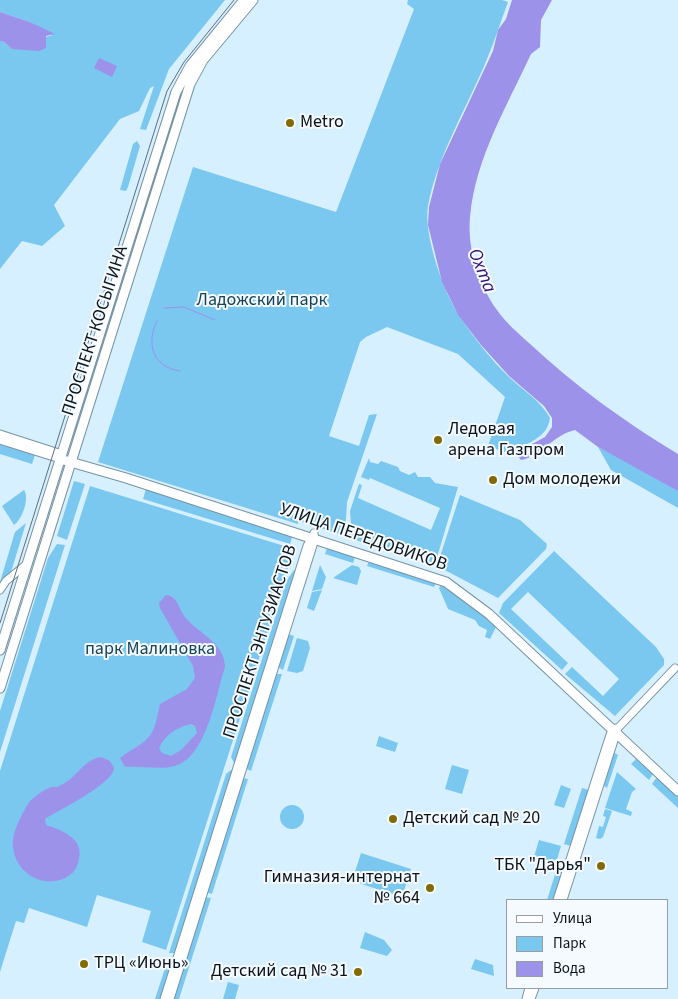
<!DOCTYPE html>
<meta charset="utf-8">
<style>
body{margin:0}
#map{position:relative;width:678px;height:999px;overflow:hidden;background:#d7f0ff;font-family:"Source Sans 3",sans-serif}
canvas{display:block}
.legend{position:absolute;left:506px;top:899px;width:162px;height:90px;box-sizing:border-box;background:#f4fafe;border:1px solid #969ea3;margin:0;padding:6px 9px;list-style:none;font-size:15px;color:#09141a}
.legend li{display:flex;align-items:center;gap:10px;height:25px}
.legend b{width:25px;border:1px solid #969ea3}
</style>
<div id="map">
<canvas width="678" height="999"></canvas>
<ul class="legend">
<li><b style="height:6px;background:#fff"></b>Улица</li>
<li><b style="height:14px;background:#7ac7f0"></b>Парк</li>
<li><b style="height:14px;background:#9d92ea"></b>Вода</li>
</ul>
</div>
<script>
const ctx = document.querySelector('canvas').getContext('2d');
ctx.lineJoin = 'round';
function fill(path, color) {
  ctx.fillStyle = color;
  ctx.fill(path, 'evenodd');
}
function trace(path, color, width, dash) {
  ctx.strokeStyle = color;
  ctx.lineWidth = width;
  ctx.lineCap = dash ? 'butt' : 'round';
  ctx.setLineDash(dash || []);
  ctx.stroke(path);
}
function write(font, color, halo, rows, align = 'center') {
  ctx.font = font + ' "Source Sans 3",sans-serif';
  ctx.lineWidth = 4;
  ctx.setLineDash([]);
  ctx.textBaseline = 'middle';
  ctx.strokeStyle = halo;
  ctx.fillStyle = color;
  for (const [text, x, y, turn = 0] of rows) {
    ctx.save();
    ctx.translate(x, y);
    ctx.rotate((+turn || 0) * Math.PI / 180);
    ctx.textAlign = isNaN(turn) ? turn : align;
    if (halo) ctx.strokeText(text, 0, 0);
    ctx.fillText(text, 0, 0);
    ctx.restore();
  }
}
const green = new Path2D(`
 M 0,0 L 225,0 L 169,69 L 146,130 L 140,129 L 154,86 L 150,88 L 139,111 L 120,119 L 54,205 L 65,226 L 42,246 L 22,241 L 0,269 L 0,41 L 4,42 L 12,49 C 30,48 37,38 53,35 L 30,22 L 0,12 Z
 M 408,0 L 502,0 L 508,2 C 501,21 495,40 487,59 C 467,108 438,154 428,206 C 423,234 444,294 460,317 C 475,339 491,360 510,378 C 524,391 541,401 550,418 C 547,440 527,440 513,455 L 488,446 L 505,397 L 458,354 L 387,327 L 366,337 L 360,342 L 329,436 L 359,446 L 369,415 L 377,414 L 347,502 L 345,536 L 299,521 L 298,524 L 98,462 L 193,167 L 336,212 L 414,9 L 407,4 Z
 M 181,91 L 183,92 L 74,441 L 71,440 Z
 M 137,141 L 140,146 L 128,187 L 126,191 L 120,190 L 133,144 Z
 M 0,444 L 35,455 L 32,464 L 0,454 Z
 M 598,447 L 672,486 L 678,491 L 678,508 L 611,470 Z
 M 369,458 L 370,462 L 378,464 L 381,461 L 398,467 L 400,471 L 409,475 L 415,472 L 418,477 L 430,477 L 435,483 L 458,487 L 435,564 L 352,539 L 350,511 L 359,484 L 362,485 L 358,498 L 431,530 L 440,508 L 370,478 L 369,480 L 361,477 Z
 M 74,481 L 85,484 L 67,540 L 57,536 Z
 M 90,486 L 294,549 L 166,950 L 142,942 L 151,911 L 97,895 L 87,927 L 29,908 L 24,923 L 16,921 L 0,972 L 0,771 Z
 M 146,489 L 293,534 L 290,544 L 143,499 Z
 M 24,490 C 30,498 22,520 14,525 L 2,506 Z
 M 460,495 L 520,520 L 547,544 L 546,549 L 498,598 L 437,566 Z
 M 26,523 L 11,572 L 0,582 L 15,532 Z
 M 57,544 L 65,545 L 0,752 L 0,711 L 48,558 Z
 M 327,548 L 355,557 L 353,563 L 325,554 Z
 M 554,551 L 656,647 L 664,659 L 664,665 L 615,716 L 565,674 L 572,667 L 603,696 L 619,679 L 528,592 L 511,609 L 568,663 L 562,670 L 499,613 L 503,603 Z
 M 369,561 L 437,581 L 434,587 L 367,566 Z
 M 320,565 L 326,577 L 322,589 L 312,591 Z
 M 352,565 L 359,567 L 361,571 L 357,585 L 333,578 Z
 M 294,570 L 297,571 L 235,765 L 231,757 L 287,580 Z
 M 441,585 L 497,625 L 490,639 L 485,637 L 487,630 L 479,626 L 475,620 L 448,609 L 439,588 Z
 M 322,590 L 314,611 L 307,608 L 312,592 Z
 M 288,634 L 294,636 L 283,670 L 278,667 Z
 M 297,638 L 308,641 L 310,648 L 303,671 L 297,673 L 287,671 Z
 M 276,674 L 282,674 L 251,771 L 245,768 Z
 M 379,736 L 398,743 L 395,752 L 376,746 Z
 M 613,752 L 618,755 L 607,788 L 603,785 Z
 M 636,759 L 653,774 L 649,780 L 631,764 Z
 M 452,765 L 469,770 L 462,794 L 445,789 Z
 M 231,770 L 234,770 L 176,953 L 169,953 L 226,774 Z
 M 617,772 L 636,789 L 632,792 L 626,809 L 632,812 L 631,816 L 605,808 Z
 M 657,777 L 678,794 L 678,808 L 652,784 Z
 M 242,778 L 248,779 L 212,894 L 206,892 Z
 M 561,785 L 571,789 L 564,808 L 554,805 Z
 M 582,788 L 589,790 L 571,846 L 564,844 Z
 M280 817a12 12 0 1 1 24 0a12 12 0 1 1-24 0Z
 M 605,809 L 612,811 L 603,837 L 600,839 L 596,838 L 599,826 L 603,827 L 606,817 L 603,816 Z
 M 539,840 L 561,846 L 556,863 L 534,857 Z
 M 361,853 L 411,869 L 402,897 L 352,881 Z
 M 558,865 L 564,867 L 554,900 L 547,900 Z
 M 205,897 L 211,898 L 179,999 L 173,999 Z
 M 365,932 L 384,940 L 392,950 L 387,956 L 360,948 Z
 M 168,959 L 172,964 L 161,999 L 155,999 Z
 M 475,959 L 493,965 L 494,976 L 471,969 Z
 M 228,982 L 239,985 L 235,999 L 223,999 Z`);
const water = new Path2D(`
 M 512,0 L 552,0 L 541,20 L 540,47 L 531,54 C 507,106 475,159 470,217 C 467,249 479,285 497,310 C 506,323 518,333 529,343 C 574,385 626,423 678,454 L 678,491 L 598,447 L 575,430 C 553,435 540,457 521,460 L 518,456 L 519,451 L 545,437 L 552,427 L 552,418 L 544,406 L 509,376 L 481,345 L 458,315 L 442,282 L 428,225 L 429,207 L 440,164 L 493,51 L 498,30 L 506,19 Z
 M 0,12 L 30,22 L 55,34 L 46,36 L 46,48 L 39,51 L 12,49 L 4,42 L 0,41 Z
 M 99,58 L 117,66 L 112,77 L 94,68 Z
 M 166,595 C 179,596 178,610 186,618 C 199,634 225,643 225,667 C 216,694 207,757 175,766 C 161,770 141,766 125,767 L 120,758 C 132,748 148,744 154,728 C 157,720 158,712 160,704 L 187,689 L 195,678 L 193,666 L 160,608 L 159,603 ZM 191,724 L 195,726 L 197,733 L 181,750 L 171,756 L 162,753 L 159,748 C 165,735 177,727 191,724 Z
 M 101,757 L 110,761 L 114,768 C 113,784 59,810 45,819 L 46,825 C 64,831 86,839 78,863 C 76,871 70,876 63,879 C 40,888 15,871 13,847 C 12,834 18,822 24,811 C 26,807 29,802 32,799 C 37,795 46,788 52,787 C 58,786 53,789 59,786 C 77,779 82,760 101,757 Z`);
const stream = new Path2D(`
 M 164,308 L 184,307 L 215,320
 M 157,321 C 146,343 152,367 180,371`);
const minor = new Path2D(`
 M 0,434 L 62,454
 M 0,440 L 60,459
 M 0,590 L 6,581 L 28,563
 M 557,900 L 606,747 L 612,729 L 615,728
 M 563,900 L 618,728 L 675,668
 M 164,999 L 307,546 L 314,533
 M 170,999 L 315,539 L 314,534
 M 526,999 L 529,988
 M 531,999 L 535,988`);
const major = new Path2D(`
 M 60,459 L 126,478 L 446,582 L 489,614 L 678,791
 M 0,650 L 176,92 L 190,66 L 244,0
 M 0,688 L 190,84 L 203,60 L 253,0`);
const tram = new Path2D(`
 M 0,623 L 167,91 L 184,62 L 234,0`);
const markers = [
 [290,123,5,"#826b05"],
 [438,440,5,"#826b05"],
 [493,480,5,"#826b05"],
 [393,819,5,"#826b05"],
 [601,866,5,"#826b05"],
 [430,888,5,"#826b05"],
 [84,964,5,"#826b05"],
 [358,972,5,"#826b05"]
];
const poiNames = [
 ["Metro",300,123],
 ["Ледовая",448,430],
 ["арена Газпром",448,451],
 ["Дом молодежи",503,480],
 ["Детский сад № 20",403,819],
 ["ТБК \"Дарья\"",591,866,"right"],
 ["Гимназия-интернат",420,878,"right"],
 ["№ 664",420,899,"right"],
 ["ТРЦ «Июнь»",94,964],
 ["Детский сад № 31",348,972,"right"]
];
const parkNames = [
 ["Ладожский парк",262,301],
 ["парк Малиновка",150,650]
];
const streetNames = [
 ["ПРОСПЕКТ КОСЫГИНА",96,331,-72],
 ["УЛИЦА ПЕРЕДОВИКОВ",363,538,19],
 ["ПРОСПЕКТ ЭНТУЗИАСТОВ",261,642,-72]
];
const waterNames = [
 ["Охта",481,271,68]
];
fill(green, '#7ac7f0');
fill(water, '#9d92ea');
trace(stream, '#9d92ea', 1);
trace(minor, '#7693a3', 9);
trace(major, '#7693a3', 11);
trace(minor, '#fff', 7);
trace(major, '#fff', 9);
trace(tram, '#5e6f79', 1);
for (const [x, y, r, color] of markers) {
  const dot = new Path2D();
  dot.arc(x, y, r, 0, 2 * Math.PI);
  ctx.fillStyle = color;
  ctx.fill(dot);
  trace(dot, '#f4fafe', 2);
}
write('18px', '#09141a', '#f4fafe', poiNames, 'left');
write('18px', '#15445a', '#f4fafe', parkNames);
write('18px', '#09141a', '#f4fafe', streetNames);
write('italic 19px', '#317', '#f4fafe', waterNames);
</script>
